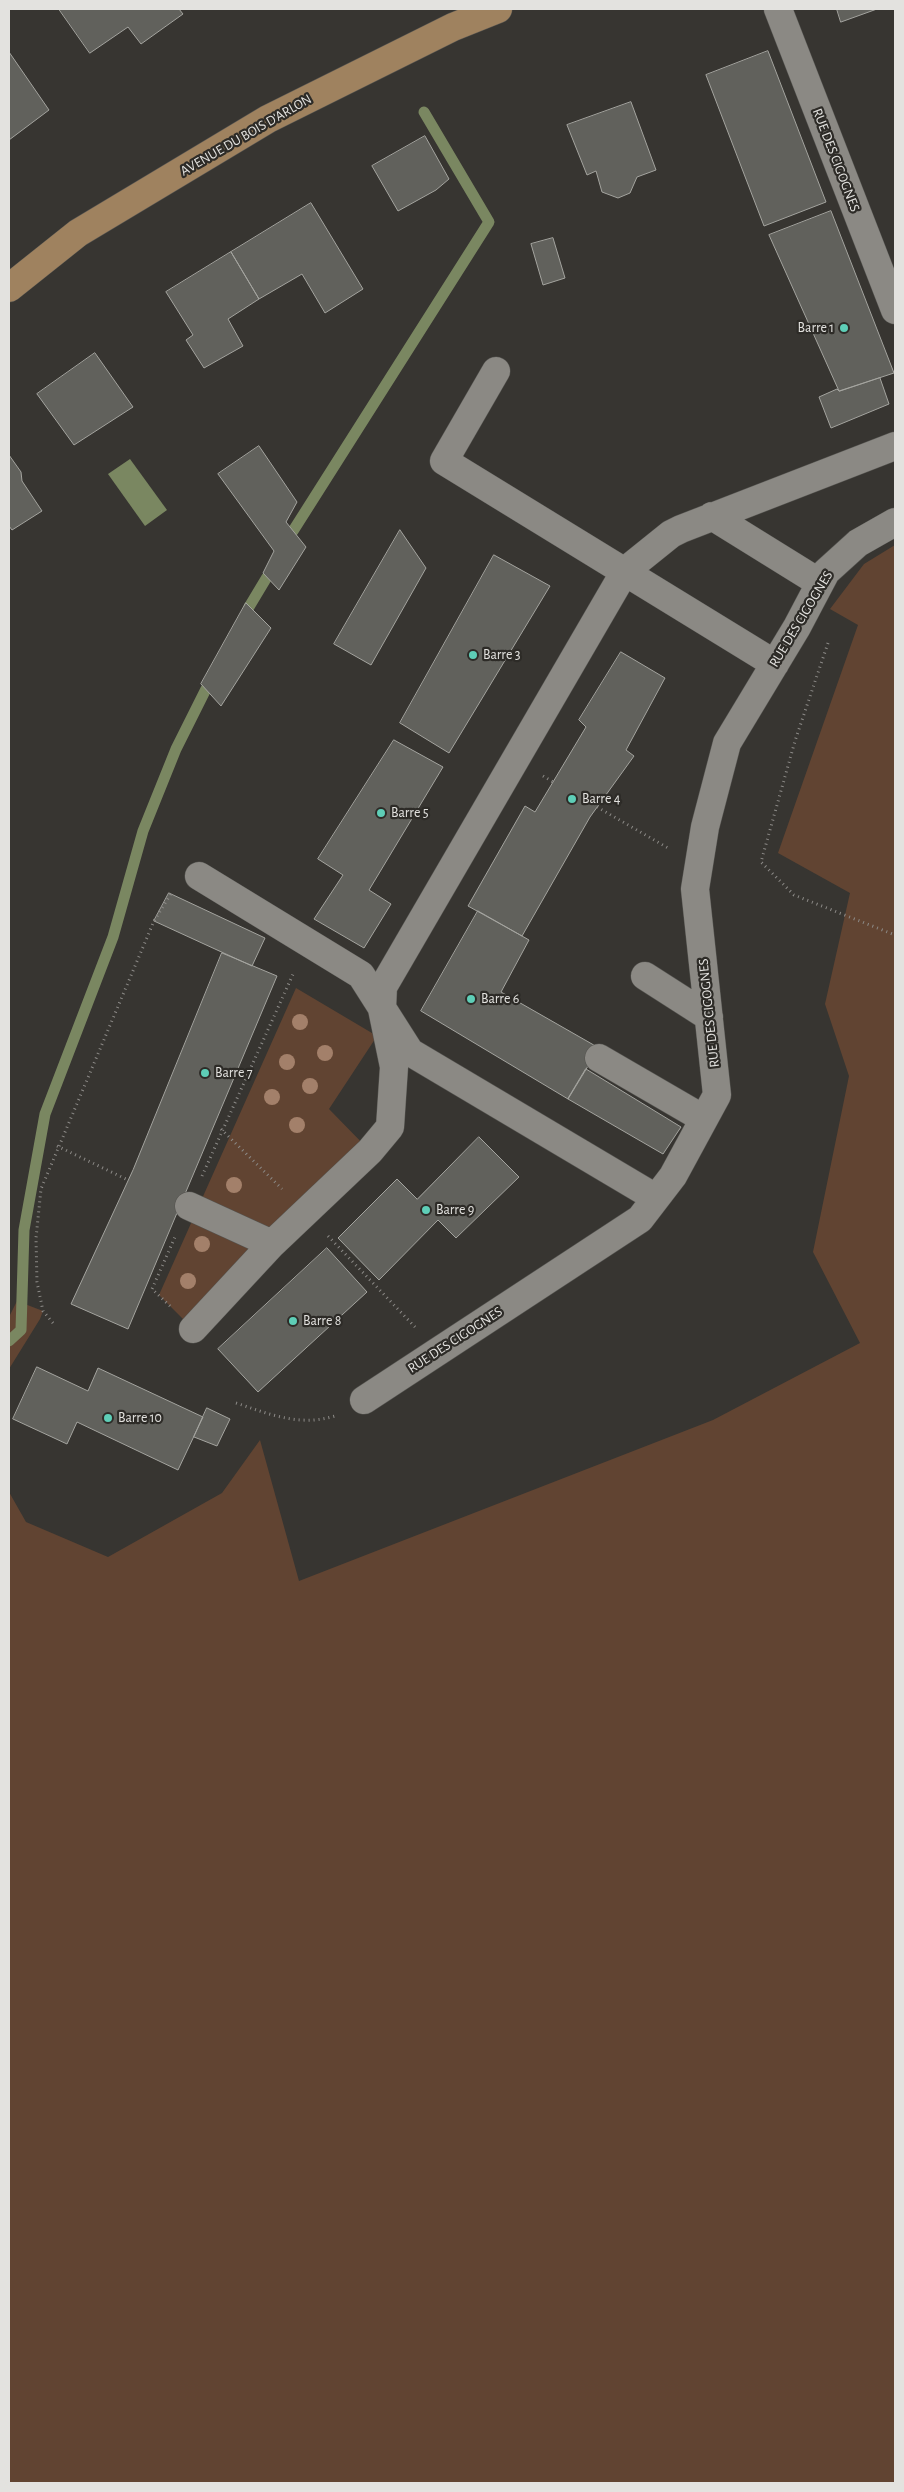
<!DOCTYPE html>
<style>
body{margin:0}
#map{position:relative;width:904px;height:2492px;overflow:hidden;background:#373531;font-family:"Alegreya Sans",sans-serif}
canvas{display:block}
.frame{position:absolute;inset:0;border:10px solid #e3e2df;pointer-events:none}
</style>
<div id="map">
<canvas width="904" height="2492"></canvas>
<div class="frame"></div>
</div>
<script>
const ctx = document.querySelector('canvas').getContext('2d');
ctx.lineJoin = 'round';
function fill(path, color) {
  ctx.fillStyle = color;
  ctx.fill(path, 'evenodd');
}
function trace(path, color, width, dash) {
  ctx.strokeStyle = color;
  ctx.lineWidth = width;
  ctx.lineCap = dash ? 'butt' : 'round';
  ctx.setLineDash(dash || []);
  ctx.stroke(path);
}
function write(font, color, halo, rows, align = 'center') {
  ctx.font = font + ' "Alegreya Sans",sans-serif';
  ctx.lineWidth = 4.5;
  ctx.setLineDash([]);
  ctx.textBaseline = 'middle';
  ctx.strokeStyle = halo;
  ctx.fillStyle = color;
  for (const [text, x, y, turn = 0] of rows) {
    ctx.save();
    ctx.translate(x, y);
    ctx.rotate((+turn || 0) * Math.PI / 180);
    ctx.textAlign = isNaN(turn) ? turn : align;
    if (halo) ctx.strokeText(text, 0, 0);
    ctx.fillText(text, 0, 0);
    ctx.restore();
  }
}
const green = new Path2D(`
 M 895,545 L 895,2483 L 9,2483 L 9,1492 L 26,1522 L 108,1557 L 222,1493 L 260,1440 L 299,1581 L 713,1420 L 860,1343 L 813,1252 L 849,1076 L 825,1004 L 850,893 L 778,853 L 858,625 L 830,609 L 864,564 Z
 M 296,988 L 377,1036 L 329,1109 L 370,1151 L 193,1329 L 159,1295 Z
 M 17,1301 L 43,1311 L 40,1319 L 9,1369 L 9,1317 Z`);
const water = new Path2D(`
 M 130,459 L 167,510 L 145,526 L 108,474 Z`);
const stream = new Path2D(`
 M 293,531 L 489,222 L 424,112
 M 249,607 L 267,577
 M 9,1341 L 21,1330 L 24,1230 L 45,1114 L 113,937 L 143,831 L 176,749 L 206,689`);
const building = new Path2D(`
 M 59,9 L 179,9 L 183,14 L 141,44 L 128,27 L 90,53 Z
 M 837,9 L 877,9 L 841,22 Z
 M 768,51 L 826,202 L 764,226 L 706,75 Z
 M 9,52 L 49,110 L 9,140 Z
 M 631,102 L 656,170 L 637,177 L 630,193 L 618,198 L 602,192 L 596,171 L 587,175 L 567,125 Z
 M 425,136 L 449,179 L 436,190 L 398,211 L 372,166 Z
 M 311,203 L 363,289 L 325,313 L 302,274 L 259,299 L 231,252 Z
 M 831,211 L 894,373 L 839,391 L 769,235 Z
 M 553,238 L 565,278 L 543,285 L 531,244 Z
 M 231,252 L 259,299 L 228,319 L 243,346 L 204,368 L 186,340 L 193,335 L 166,292 Z
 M 95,353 L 133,407 L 74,445 L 37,394 Z
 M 880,378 L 889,404 L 831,428 L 819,397 L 837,389 L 839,391 Z
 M 259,446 L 297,502 L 286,522 L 306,547 L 279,590 L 263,573 L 274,551 L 218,474 Z
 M 9,455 L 21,472 L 22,481 L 42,511 L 12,530 L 9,526 Z
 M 400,530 L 426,568 L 371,665 L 334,644 Z
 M 494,555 L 550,586 L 449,753 L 400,723 Z
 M 246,603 L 271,628 L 221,706 L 201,684 Z
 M 621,652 L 665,678 L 626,750 L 634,756 L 590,817 L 522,936 L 468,906 L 525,806 L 535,812 L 586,727 L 579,720 Z
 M 394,740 L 443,767 L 369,890 L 391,904 L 364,948 L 314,919 L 343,875 L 318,859 Z
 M 169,893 L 265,938 L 252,966 L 154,921 Z
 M 478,911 L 529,940 L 501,992 L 599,1048 L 568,1099 L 421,1011 Z
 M 222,953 L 277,976 L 128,1329 L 71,1304 L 133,1170 Z
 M 586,1069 L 681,1127 L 663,1154 L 568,1099 Z
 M 479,1137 L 519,1177 L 456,1238 L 438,1220 L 379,1280 L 338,1238 L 397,1179 L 417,1199 Z
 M 327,1248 L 367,1292 L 258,1392 L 218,1349 Z
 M 37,1367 L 88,1391 L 98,1368 L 203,1417 L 178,1470 L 77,1422 L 67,1444 L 13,1419 Z
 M 207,1408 L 230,1419 L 217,1446 L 194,1437 Z`);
const path = new Path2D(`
 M 828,643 L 795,741 L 761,862 L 794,895 L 895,935
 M 543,776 L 553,782
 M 597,807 L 668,848
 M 221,1129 L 282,1189
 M 57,1146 L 128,1180
 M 202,1176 L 294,972
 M 328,1236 L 415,1327
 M 170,1306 L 152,1289 L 175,1237
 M 53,1323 L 43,1311 L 37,1282 L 36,1238 L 41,1189 L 154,921 L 172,892
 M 236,1403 C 269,1414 299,1427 335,1416`);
const minor = new Path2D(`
 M 778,9 L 895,310
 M 496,371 L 444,461 L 775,664
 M 712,516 L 820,583
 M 199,876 L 361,975 L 410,1052 L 656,1198
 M 645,976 L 709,1017
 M 599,1058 L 704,1119
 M 189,1206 L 272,1244
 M 193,1329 L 272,1244 L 370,1151 L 390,1127 L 394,1067 L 382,1009 L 383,987 L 625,571 L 671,534 L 681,529 L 895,446
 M 364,1400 L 640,1219 L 673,1176 L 717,1095 L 695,889 L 705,827 L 727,743 L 797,627 L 826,572 L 858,543 L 895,522`);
const major = new Path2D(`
 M 9,288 L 78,233 L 268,119 L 453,27 L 498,9`);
const trees = [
 [300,1022],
 [325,1053],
 [287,1062],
 [310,1086],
 [272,1097],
 [297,1125],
 [234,1185],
 [202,1244],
 [188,1281]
];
const markers = [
 [844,328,5,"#5eceb7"],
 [473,655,5,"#5eceb7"],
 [572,799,5,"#5eceb7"],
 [381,813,5,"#5eceb7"],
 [471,999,5,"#5eceb7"],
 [205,1073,5,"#5eceb7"],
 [426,1210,5,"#5eceb7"],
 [293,1321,5,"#5eceb7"],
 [108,1418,5,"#5eceb7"]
];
const streetNames = [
 ["AVENUE DU BOIS D'ARLON",246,135,-30],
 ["RUE DES CIGOGNES",836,160,69],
 ["RUE DES CIGOGNES",801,619,-59],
 ["RUE DES CIGOGNES",709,1013,-96],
 ["RUE DES CIGOGNES",455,1340,-33]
];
const poiNames = [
 ["Barre 1",834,328,"right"],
 ["Barre 3",483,655],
 ["Barre 4",582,799],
 ["Barre 5",391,813],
 ["Barre 6",481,999],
 ["Barre 7",215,1073],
 ["Barre 9",436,1210],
 ["Barre 8",303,1321],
 ["Barre 10",118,1418]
];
fill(green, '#614432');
fill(water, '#7a8761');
trace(stream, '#7a8761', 11);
fill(building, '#61615c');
trace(building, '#a4a49f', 1);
trace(minor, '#555450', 29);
trace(major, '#555450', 29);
trace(path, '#8d8b88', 3, [1, 4]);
trace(minor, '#8b8984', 28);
trace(major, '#9f825f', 28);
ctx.fillStyle = '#a3806a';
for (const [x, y] of trees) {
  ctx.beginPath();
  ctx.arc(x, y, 8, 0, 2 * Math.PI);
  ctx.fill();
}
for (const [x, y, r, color] of markers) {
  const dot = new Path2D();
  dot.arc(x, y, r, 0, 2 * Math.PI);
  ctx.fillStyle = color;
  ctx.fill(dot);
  trace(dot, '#2d2b27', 2);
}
write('14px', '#e3e2df', '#2d2b27', streetNames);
write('14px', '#e3e2df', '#2d2b27', poiNames, 'left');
</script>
